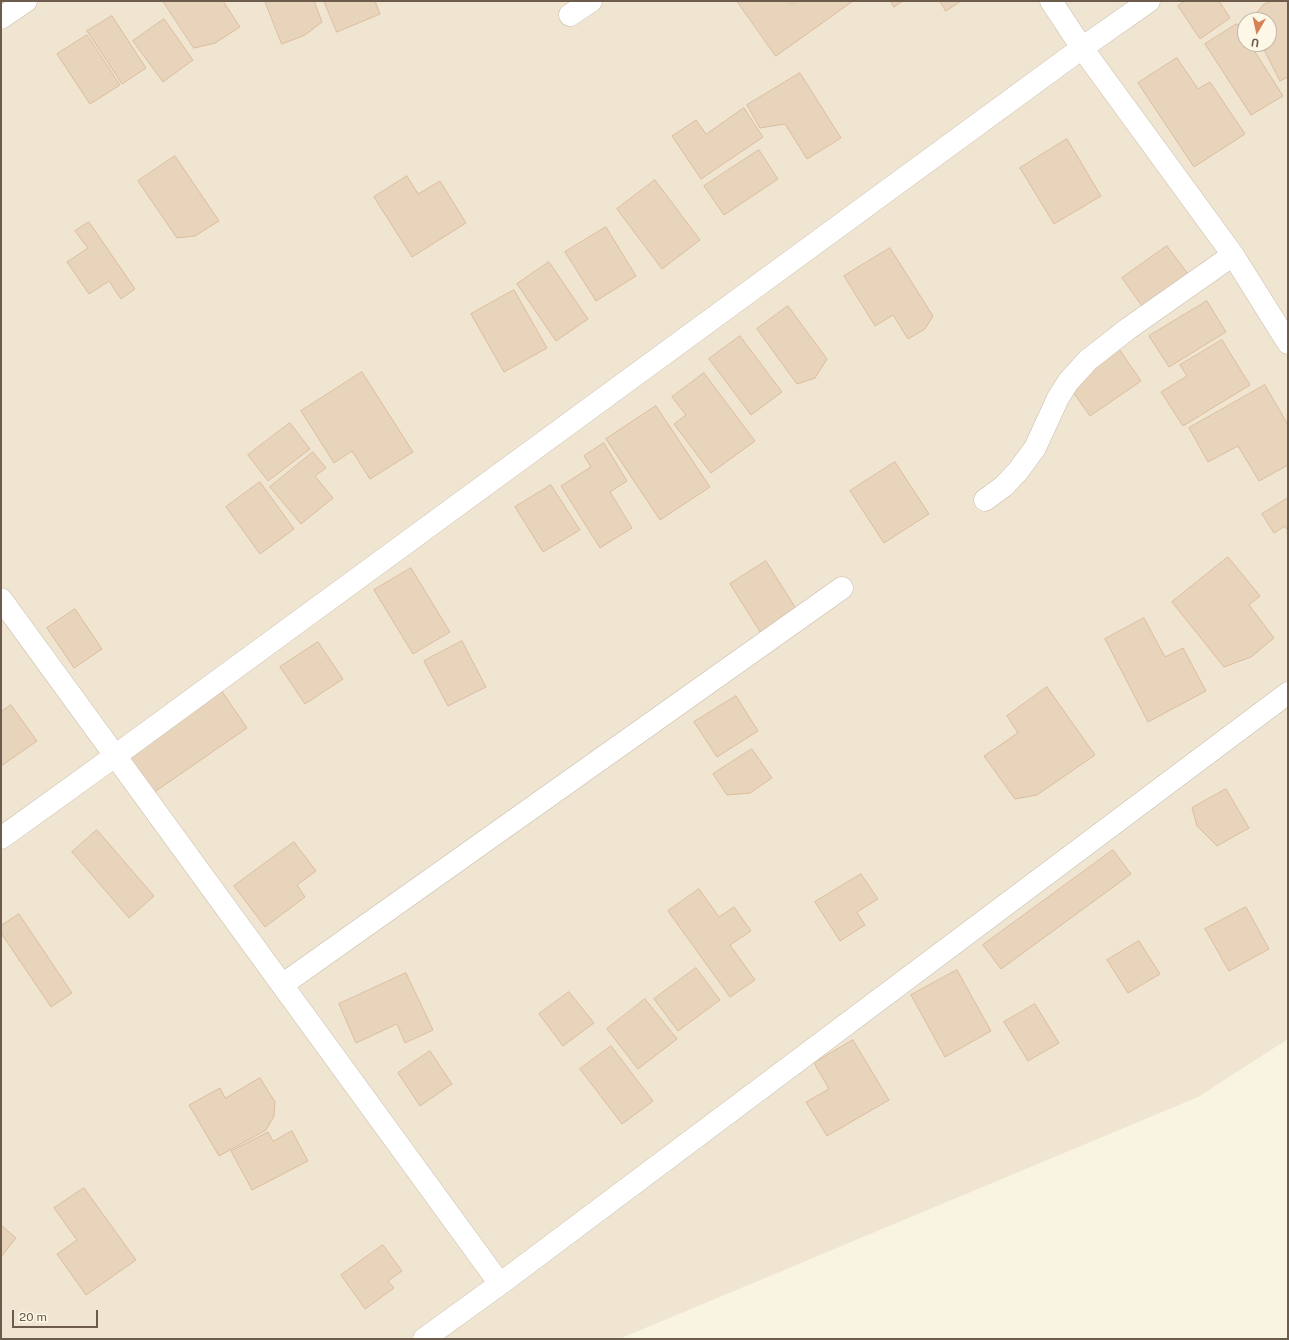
<!DOCTYPE html>
<style>
body{margin:0}
#map{position:relative;width:1289px;height:1340px;overflow:hidden;background:#f9f3e2;font-family:"Public Sans",sans-serif}
canvas{display:block}
.frame{position:absolute;inset:0;border:2px solid #6d5c4c;pointer-events:none}
.north{position:absolute;left:1237px;top:12px;width:40px;height:40px;box-sizing:border-box;background:#fdf7e7;border:1px solid #c3b9a9;border-radius:50%;rotate:189deg;font-size:11px;font-weight:700;line-height:16px;text-align:center;color:#6d5c4c}
.north::after{content:'';display:block;margin:auto;width:14px;height:18px;background:#d68154;clip-path:polygon(50% 0,100% 100%,50% 72%,0 100%)}
.scale{position:absolute;left:12px;top:1310px;width:86px;height:18px;box-sizing:border-box;border:2px solid #6d5c4c;border-top:0;padding-left:5px;font-size:12px;line-height:14px;white-space:nowrap;color:#6d5c4c;-webkit-text-stroke:3px #fdf7e7;paint-order:stroke}
</style>
<div id="map">
<canvas width="1289" height="1340"></canvas>
<div class="frame"></div>
<div class="north">U</div>
<div class="scale">20 m</div>
</div>
<script>
const ctx = document.querySelector('canvas').getContext('2d');
ctx.lineJoin = 'round';
function fill(path, color) {
  ctx.fillStyle = color;
  ctx.fill(path, 'evenodd');
}
function trace(path, color, width, dash) {
  ctx.strokeStyle = color;
  ctx.lineWidth = width;
  ctx.lineCap = dash ? 'butt' : 'round';
  ctx.setLineDash(dash || []);
  ctx.stroke(path);
}
const residential = new Path2D(`
 M 1,1 L 1288,1 L 1288,1039 L 1198,1097 L 619,1339 L 1,1339 ZM 1245,20 L 1269,20 L 1269,44 L 1245,44 Z`);
const building = new Path2D(`
 M 163,1 L 223,1 L 240,27 L 215,43 L 194,48 Z
 M 265,1 L 314,1 L 322,22 L 305,35 L 282,44 Z
 M 324,1 L 375,1 L 380,14 L 337,32 Z
 M 737,1 L 789,1 L 792,4 L 796,1 L 853,1 L 776,56 Z
 M 891,1 L 903,1 L 894,7 Z
 M 940,1 L 961,1 L 946,11 Z
 M 1185,1 L 1219,1 L 1230,18 L 1200,39 L 1178,6 Z
 M 1271,1 L 1288,1 L 1288,77 L 1280,81 L 1261,44 L 1269,44 L 1269,20 L 1250,20 L 1263,5 Z
 M 112,16 L 146,68 L 122,84 L 87,31 Z
 M 164,19 L 193,60 L 163,82 L 133,41 Z
 M 1237,24 L 1245,36 L 1245,44 L 1250,44 L 1283,96 L 1251,115 L 1205,44 Z
 M 87,35 L 120,85 L 90,104 L 57,54 Z
 M 1177,58 L 1198,89 L 1210,82 L 1245,134 L 1194,167 L 1138,83 Z
 M 800,73 L 841,138 L 807,159 L 785,124 L 760,128 L 747,105 Z
 M 744,108 L 763,137 L 701,179 L 672,136 L 696,120 L 706,134 Z
 M 1067,139 L 1101,196 L 1054,224 L 1020,168 Z
 M 759,150 L 778,179 L 724,215 L 704,186 Z
 M 175,156 L 219,221 L 195,236 L 177,238 L 138,181 Z
 M 407,176 L 418,194 L 440,181 L 466,223 L 412,257 L 374,197 Z
 M 655,180 L 700,240 L 662,269 L 617,209 Z
 M 89,222 L 135,289 L 121,299 L 109,281 L 89,294 L 67,262 L 88,248 L 75,231 Z
 M 606,227 L 636,276 L 596,301 L 565,252 Z
 M 1167,246 L 1188,274 L 1142,306 L 1122,278 Z
 M 890,248 L 933,316 L 925,329 L 908,339 L 893,315 L 875,326 L 844,276 Z
 M 549,262 L 588,319 L 556,341 L 517,284 Z
 M 514,290 L 547,348 L 504,372 L 471,314 Z
 M 1207,301 L 1226,332 L 1169,367 L 1149,336 Z
 M 788,306 L 827,359 L 815,378 L 797,384 L 757,329 Z
 M 740,336 L 782,392 L 751,415 L 709,359 Z
 M 1222,340 L 1250,385 L 1183,426 L 1161,392 L 1187,376 L 1180,365 Z
 M 1119,349 L 1141,381 L 1090,416 L 1068,385 Z
 M 362,372 L 413,452 L 370,479 L 352,451 L 334,463 L 301,411 Z
 M 704,373 L 755,441 L 711,473 L 674,424 L 686,415 L 672,397 Z
 M 1265,385 L 1288,425 L 1288,465 L 1259,481 L 1238,446 L 1208,462 L 1189,428 Z
 M 656,406 L 710,487 L 660,520 L 606,439 Z
 M 290,423 L 310,449 L 268,481 L 248,455 Z
 M 604,443 L 627,481 L 610,492 L 632,528 L 600,548 L 561,486 L 591,467 L 584,456 Z
 M 313,452 L 326,468 L 315,476 L 333,498 L 301,524 L 270,487 Z
 M 895,462 L 929,514 L 884,543 L 850,491 Z
 M 260,482 L 294,529 L 260,554 L 226,507 Z
 M 551,485 L 580,530 L 543,552 L 515,507 Z
 M 1288,498 L 1288,531 L 1285,526 L 1274,533 L 1262,514 Z
 M 1228,557 L 1260,596 L 1249,605 L 1274,638 L 1251,657 L 1224,667 L 1172,602 Z
 M 766,561 L 800,615 L 764,638 L 730,584 Z
 M 411,568 L 450,632 L 413,654 L 374,590 Z
 M 75,609 L 102,649 L 74,668 L 47,628 Z
 M 1144,618 L 1165,657 L 1183,648 L 1206,691 L 1148,722 L 1105,639 Z
 M 462,641 L 486,687 L 448,706 L 424,661 Z
 M 318,642 L 343,679 L 305,704 L 280,667 Z
 M 1047,687 L 1095,755 L 1037,795 L 1015,799 L 984,756 L 1018,733 L 1007,716 Z
 M 221,690 L 247,728 L 153,793 L 127,755 Z
 M 736,696 L 758,731 L 717,757 L 694,722 Z
 M 11,705 L 37,741 L 1,766 L 1,712 Z
 M 752,749 L 772,778 L 750,793 L 727,795 L 713,774 Z
 M 1226,789 L 1249,828 L 1217,846 L 1197,826 L 1192,808 Z
 M 97,830 L 154,896 L 129,918 L 72,852 Z
 M 294,842 L 316,871 L 297,885 L 305,897 L 265,927 L 234,886 Z
 M 1113,850 L 1131,874 L 1001,969 L 983,945 Z
 M 861,874 L 878,899 L 857,912 L 865,925 L 840,941 L 815,902 Z
 M 699,889 L 719,917 L 734,907 L 751,931 L 730,945 L 755,980 L 730,997 L 668,911 Z
 M 1246,907 L 1269,949 L 1229,971 L 1205,929 Z
 M 19,914 L 72,993 L 51,1007 L 1,933 L 1,926 Z
 M 1139,941 L 1160,974 L 1128,993 L 1107,960 Z
 M 696,968 L 720,1000 L 678,1031 L 654,999 Z
 M 957,970 L 991,1031 L 945,1057 L 911,995 Z
 M 406,973 L 433,1030 L 405,1043 L 397,1024 L 356,1043 L 339,1004 Z
 M 569,992 L 594,1023 L 563,1046 L 539,1014 Z
 M 645,999 L 677,1039 L 638,1069 L 607,1029 Z
 M 1035,1004 L 1059,1043 L 1028,1061 L 1004,1022 Z
 M 853,1040 L 889,1100 L 827,1136 L 806,1102 L 829,1089 L 814,1063 Z
 M 611,1046 L 653,1101 L 622,1124 L 580,1069 Z
 M 430,1051 L 452,1084 L 420,1106 L 398,1073 Z
 M 260,1078 L 275,1102 L 274,1116 L 266,1130 L 219,1156 L 189,1105 L 220,1088 L 225,1098 Z
 M 292,1131 L 308,1161 L 252,1190 L 231,1151 L 268,1132 L 273,1141 Z
 M 84,1188 L 136,1260 L 86,1295 L 57,1254 L 77,1240 L 54,1208 Z
 M 1,1225 L 16,1238 L 1,1257 Z
 M 383,1245 L 402,1271 L 388,1281 L 394,1288 L 365,1309 L 341,1275 Z`);
const street = new Path2D(`
 M 1051,1 L 1082,48 L 1233,255 L 1288,343
 M 570,15 L 591,1
 M 985,500 L 1004,486 L 1018,471 L 1035,448 L 1058,398 L 1068,382 L 1088,360 L 1129,328 L 1233,255
 M 1,599 L 500,1284
 M 1,838 L 115,756 L 1082,48 L 1149,1
 M 282,985 L 842,588
 M 424,1339 L 500,1284 L 1288,693`);
const secondary = new Path2D(`
 M 1,18 L 26,1`);
fill(residential, '#f0e5d1');
fill(building, '#e8d3bb');
trace(building, '#dcbe9f', 1);
trace(street, '#c8bbab', 23);
trace(secondary, '#cbbca9', 23);
trace(street, '#fff', 22);
trace(secondary, '#fff', 22);
</script>
